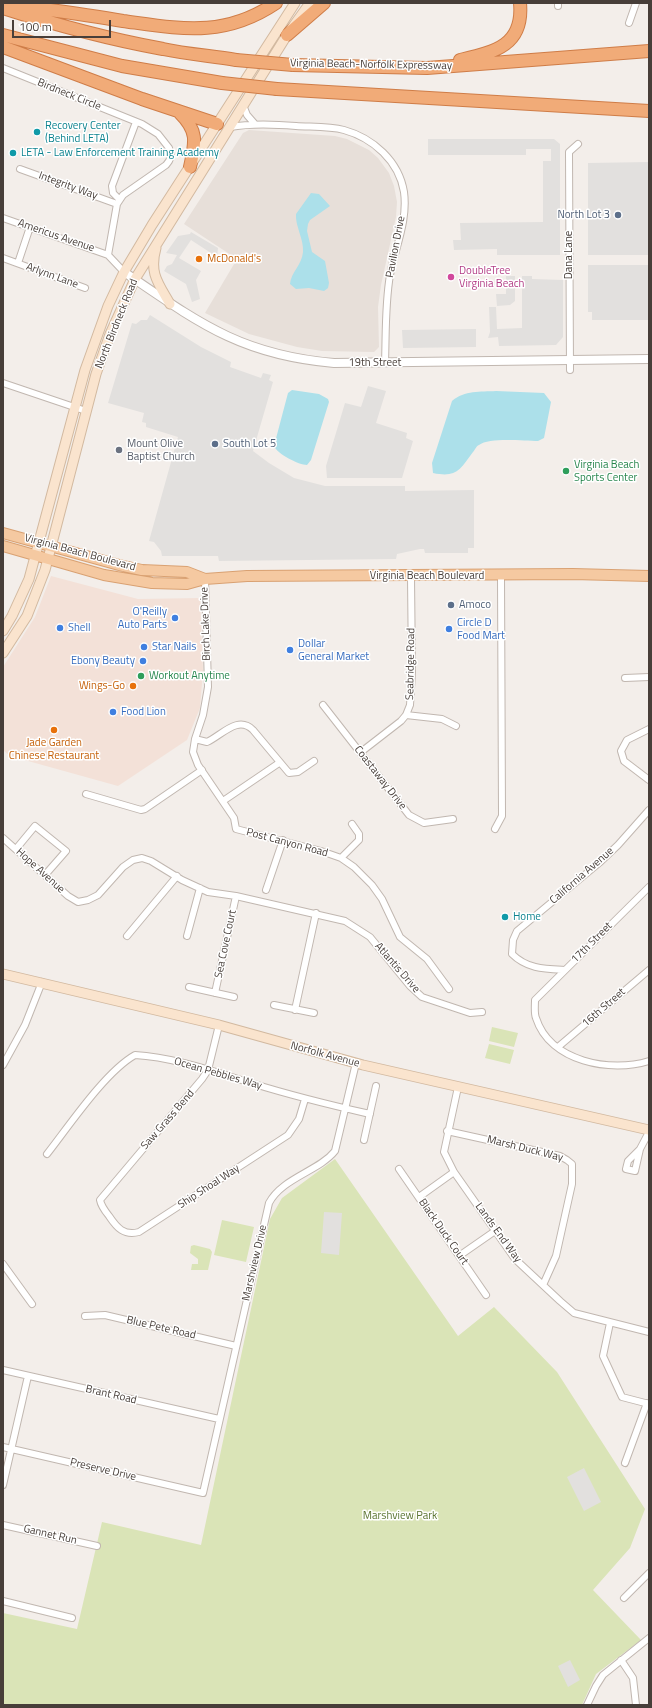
<!DOCTYPE html>
<style>
body{margin:0}
#map{position:relative;width:652px;height:1708px;overflow:hidden;background:#f3eeea;font-family:"Titillium Web",sans-serif}
canvas{display:block}
.frame{position:absolute;inset:0;border:4px solid #473e39;pointer-events:none}
.scale{position:absolute;left:12px;top:20px;width:99px;height:18px;box-sizing:border-box;border:2px solid #473e39;border-top:0;padding-left:5px;font-size:12px;line-height:14px;white-space:nowrap;color:#473e39;-webkit-text-stroke:3px #fff;paint-order:stroke}
</style>
<div id="map">
<canvas width="652" height="1708"></canvas>
<div class="frame"></div>
<div class="scale">100 m</div>
</div>
<script>
const ctx = document.querySelector('canvas').getContext('2d');
ctx.lineJoin = 'round';
function fill(path, color) {
  ctx.fillStyle = color;
  ctx.fill(path, 'evenodd');
}
function trace(path, color, width, dash) {
  ctx.strokeStyle = color;
  ctx.lineWidth = width;
  ctx.lineCap = dash ? 'butt' : 'round';
  ctx.setLineDash(dash || []);
  ctx.stroke(path);
}
function write(font, color, halo, rows, align = 'center') {
  ctx.font = font + ' "Titillium Web",sans-serif';
  ctx.lineWidth = 3;
  ctx.setLineDash([]);
  ctx.textBaseline = 'middle';
  ctx.strokeStyle = halo;
  ctx.fillStyle = color;
  for (const [text, x, y, turn = 0] of rows) {
    ctx.save();
    ctx.translate(x, y);
    ctx.rotate((+turn || 0) * Math.PI / 180);
    ctx.textAlign = isNaN(turn) ? turn : align;
    if (halo) ctx.strokeText(text, 0, 0);
    ctx.fillText(text, 0, 0);
    ctx.restore();
  }
}
const residential = new Path2D(`
 M 249,130 L 335,136 L 347,139 L 369,150 L 378,158 L 389,173 L 394,186 L 397,202 L 396,217 L 381,285 L 378,307 L 379,347 L 374,352 L 322,351 L 297,347 L 249,334 L 205,313 L 237,259 L 184,224 L 243,133 Z`);
const commercial = new Path2D(`
 M 51,576 L 138,599 L 200,598 L 203,671 L 200,708 L 187,740 L 118,786 L 10,756 L 3,750 L 3,667 L 35,617 Z`);
const green = new Path2D(`
 M 492,1027 L 518,1033 L 514,1047 L 489,1041 Z
 M 489,1044 L 514,1050 L 510,1064 L 485,1058 Z
 M 335,1159 L 458,1336 L 494,1307 L 557,1372 L 645,1509 L 630,1548 L 593,1590 L 641,1640 L 596,1674 L 582,1705 L 3,1705 L 3,1613 L 77,1629 L 102,1522 L 201,1545 L 270,1219 L 282,1198 Z
 M 222,1220 L 254,1227 L 246,1262 L 214,1255 Z
 M 194,1245 L 210,1249 L 212,1252 L 208,1270 L 191,1270 L 192,1264 L 198,1264 L 198,1259 L 190,1253 L 191,1246 Z`);
const parking = new Path2D(`
 M 428,139 L 554,139 L 560,144 L 560,255 L 497,255 L 497,249 L 454,250 L 453,240 L 461,240 L 460,223 L 543,222 L 543,161 L 551,161 L 551,149 L 526,149 L 526,155 L 428,155 Z
 M 649,162 L 649,255 L 588,255 L 588,163 Z
 M 191,232 L 218,248 L 217,257 L 191,240 L 179,258 L 201,271 L 196,280 L 200,299 L 192,302 L 186,284 L 164,271 L 167,266 L 172,264 L 177,255 L 166,253 L 178,236 L 190,234 Z
 M 649,265 L 649,320 L 592,320 L 592,312 L 588,312 L 588,265 Z
 M 506,276 L 515,276 L 515,301 L 510,305 L 497,306 L 496,294 L 506,294 Z
 M 522,276 L 532,276 L 532,279 L 563,280 L 563,337 L 556,345 L 499,346 L 498,337 L 488,338 L 490,332 L 489,307 L 496,307 L 497,329 L 522,328 Z
 M 150,315 L 201,347 L 231,362 L 230,367 L 261,378 L 263,373 L 271,375 L 269,380 L 273,382 L 253,451 L 269,463 L 294,478 L 325,486 L 405,486 L 405,491 L 474,490 L 474,548 L 468,548 L 468,553 L 425,553 L 424,549 L 420,549 L 397,554 L 396,559 L 219,561 L 218,556 L 162,556 L 161,551 L 154,542 L 149,541 L 178,437 L 146,427 L 146,423 L 142,422 L 144,413 L 108,403 L 132,323 L 136,324 L 141,320 L 147,320 Z
 M 476,329 L 476,347 L 403,348 L 402,330 Z
 M 368,386 L 386,391 L 376,423 L 407,433 L 406,438 L 413,441 L 402,478 L 327,478 L 326,466 L 345,403 L 361,407 Z
 M 324,1212 L 342,1213 L 339,1255 L 321,1253 Z
 M 584,1468 L 601,1502 L 584,1511 L 567,1477 Z
 M 570,1660 L 580,1680 L 568,1687 L 558,1666 Z`);
const water = new Path2D(`
 M 311,193 L 319,194 L 330,206 L 310,220 L 308,224 L 307,231 L 312,252 L 325,261 L 329,283 L 328,288 L 324,291 L 309,288 L 296,289 L 290,284 C 291,272 302,265 303,252 C 304,239 295,226 296,214 Z
 M 292,390 L 319,394 L 328,399 L 329,402 L 311,460 L 307,465 C 299,465 277,454 274,446 L 288,393 Z
 M 496,391 L 544,393 L 551,402 L 544,438 L 538,441 C 524,441 489,437 479,445 C 476,446 475,450 473,452 C 460,470 456,478 433,473 L 432,463 L 452,401 C 465,390 480,392 496,391 Z`);
const minor = new Path2D(`
 M 558,6 L 558,3
 M 629,23 L 636,3
 M 3,68 L 142,124 L 158,134 L 169,148 L 171,156 L 169,161 L 166,165 L 123,195 L 117,204 L 108,255
 M 243,105 L 247,115 L 254,123
 M 230,127 C 252,123 273,124 296,126 C 311,127 329,126 344,130 C 373,138 399,161 404,192 C 408,221 395,248 390,275 C 385,304 386,334 385,363
 M 20,169 L 117,204
 M 119,199 L 113,193 L 112,186 L 136,122
 M 3,218 L 108,255 L 124,272
 M 3,258 L 85,288
 M 18,263 L 30,227
 M 570,370 L 569,152 L 578,144
 M 3,383 L 86,411
 M 205,579 L 208,687 L 203,715 L 195,739 L 193,752 L 198,765 L 234,818 L 236,829 L 321,851 L 341,858 L 354,867 L 372,885 L 382,899 L 400,937 L 427,959 L 449,989
 M 625,678 L 649,677
 M 323,705 L 409,815 L 424,823 L 453,819
 M 406,715 L 442,719 L 456,726
 M 649,729 L 627,740 L 621,751 L 624,761 L 649,780
 M 195,739 L 207,742 C 222,735 238,715 253,730 L 289,773 L 298,772 L 314,761
 M 361,752 L 401,721 L 406,715 L 410,705 L 412,672 L 411,577
 M 86,794 L 141,810 L 145,809 L 202,770
 M 223,801 L 279,763
 M 495,829 L 502,816 L 501,576
 M 3,838 L 68,896 L 78,902 L 88,900 L 98,895 L 123,867 L 133,860 L 142,858 L 151,861 L 182,880 L 208,892 L 236,896 L 345,921 L 370,937 L 410,986 L 422,997 L 470,1013 L 482,1012
 M 16,849 L 35,826 L 66,851 L 45,875
 M 341,858 L 359,840 L 359,834 L 352,824
 M 649,887 L 535,1000 C 535,1006 534,1013 536,1018 C 550,1062 611,1073 649,1061
 M 266,890 L 283,840
 M 127,936 L 177,876
 M 187,936 L 200,888
 M 565,970 C 545,969 527,969 512,954 L 513,940 L 517,931 L 599,863 L 618,845 L 649,810
 M 189,987 L 234,997
 M 215,993 L 236,896
 M 274,1005 L 314,1013
 M 295,1010 L 316,913
 M 219,1025 L 208,1070 L 202,1079 L 100,1200 C 101,1206 105,1211 109,1216 C 117,1228 124,1236 139,1232 L 288,1135 L 299,1119 L 305,1099
 M 558,1047 L 649,970
 M 3,1065 L 25,1025 L 42,982
 M 458,1087 L 444,1152 L 454,1172 L 515,1259 L 560,1301 L 574,1313 L 649,1332
 M 447,1131 L 560,1156 L 567,1160 L 572,1164 L 572,1184 L 556,1256 L 543,1285
 M 364,1140 L 376,1086
 M 640,1149 L 628,1161 L 626,1169 L 635,1171 L 640,1149 L 649,1132
 M 47,1154 C 69,1126 105,1072 135,1055 C 173,1057 215,1072 251,1083 C 290,1095 330,1105 370,1114
 M 399,1169 L 486,1295
 M 419,1197 L 454,1172
 M 459,1256 L 495,1231
 M 3,1264 L 32,1304
 M 85,1316 L 105,1315 L 236,1346
 M 610,1323 L 603,1356 L 622,1397 L 649,1404
 M 3,1370 L 219,1419
 M 3,1447 L 203,1493 L 269,1203 C 282,1178 319,1171 335,1151 L 356,1063
 M 625,1463 L 647,1403
 M 3,1485 L 28,1376
 M 3,1525 L 97,1546
 M 624,1598 L 649,1573
 M 3,1601 L 72,1618
 M 621,1660 L 633,1678 L 636,1705
 M 587,1705 L 596,1686 L 603,1675 L 649,1638`);
const tertiary = new Path2D(`
 M 124,272 C 199,323 241,355 334,363 L 649,359`);
const secondary = new Path2D(`
 M 156,248 C 149,273 158,283 170,304
 M 3,631 L 12,616 L 29,579 L 85,370 L 108,306 L 124,272 L 152,225 L 295,3
 M 3,653 L 27,616 L 45,570 L 96,374 L 110,334 L 135,279 L 287,35 L 310,3
 M 3,974 L 219,1025 L 363,1065 L 649,1130`);
const primary = new Path2D(`
 M 3,533 L 119,565 L 142,570 L 187,572 L 205,579
 M 3,546 L 104,575 L 152,583 L 187,584 L 205,579 L 247,576 L 573,574 L 649,576`);
const motorway = new Path2D(`
 M 12,3 L 36,8 C 65,12 94,16 123,21 C 182,29 224,38 276,3
 M 3,8 C 56,25 108,39 163,49 C 187,54 212,56 236,60
 M 3,35 L 122,66 L 222,83
 M 287,35 L 324,3
 M 3,47 L 142,99 L 217,124
 M 460,60 C 494,52 524,46 520,3
 M 293,65 L 427,68 L 649,51
 M 277,89 L 649,111
 M 180,113 C 199,132 195,143 190,167`);
const motorwayBridge = new Path2D(`
 M 236,60 L 293,65
 M 222,83 L 277,89`);
const markers = [
 [37,132,4,"#0f9aa8"],
 [13,153,4,"#0f9aa8"],
 [618,215,4,"#5c6f8a"],
 [199,259,4,"#e8710a"],
 [451,277,4,"#d1479c"],
 [215,444,4,"#5c6f8a"],
 [119,450,4,"#6b7280"],
 [566,471,4,"#2e9e5b"],
 [451,605,4,"#5c6f8a"],
 [175,618,4,"#3f7fe0"],
 [60,628,4,"#3f7fe0"],
 [449,629,4,"#3f7fe0"],
 [144,647,4,"#3f7fe0"],
 [290,650,4,"#3f7fe0"],
 [143,661,4,"#3f7fe0"],
 [141,676,4,"#2e9e5b"],
 [133,686,4,"#e8710a"],
 [113,712,4,"#3f7fe0"],
 [54,730,4,"#e8710a"],
 [505,917,4,"#0f9aa8"]
];
const streetNames = [
 ["Virginia Beach-Norfolk Expressway",371,65,1],
 ["Birdneck Circle",69,95,22],
 ["Integrity Way",68,186,20],
 ["Americus Avenue",56,236,19],
 ["Pavilion Drive",396,247,-79],
 ["Dana Lane",569,255,-90],
 ["Arlynn Lane",52,276,20],
 ["North Birdneck Road",117,324,-68],
 ["19th Street",375,363],
 ["Virginia Beach Boulevard",80,553,15],
 ["Virginia Beach Boulevard",427,576],
 ["Birch Lake Drive",206,624,-92],
 ["Seabridge Road",411,664,-89],
 ["Coastaway Drive",380,778,52],
 ["Post Canyon Road",287,843,15],
 ["Hope Avenue",40,871,42],
 ["California Avenue",582,876,-41],
 ["17th Street",592,943,-45],
 ["Sea Cove Court",226,944,-78],
 ["Atlantis Drive",397,968,49],
 ["16th Street",604,1008,-41],
 ["Norfolk Avenue",325,1055,15],
 ["Ocean Pebbles Way",218,1074,16],
 ["Saw Grass Bend",168,1120,-49],
 ["Marsh Duck Way",525,1149,14],
 ["Ship Shoal Way",209,1187,-33],
 ["Black Duck Court",443,1232,55],
 ["Lands End Way",498,1233,54],
 ["Marshview Drive",255,1263,-77],
 ["Blue Pete Road",161,1328,13],
 ["Brant Road",111,1395,13],
 ["Preserve Drive",103,1470,13],
 ["Gannet Run",50,1535,13]
];
const cultureNames = [
 ["Recovery Center",45,126],
 ["(Behind LETA)",45,139],
 ["LETA - Law Enforcement Training Academy",21,153],
 ["Home",513,917]
];
const serviceNames = [
 ["North Lot 3",610,215,"right"],
 ["South Lot 5",223,444],
 ["Amoco",459,605]
];
const foodNames = [
 ["McDonald's",207,259],
 ["Wings-Go",125,686,"right"],
 ["Jade Garden",54,743,"center"],
 ["Chinese Restaurant",54,756,"center"]
];
const hotelNames = [
 ["DoubleTree",459,271],
 ["Virginia Beach",459,284]
];
const worshipNames = [
 ["Mount Olive",127,444],
 ["Baptist Church",127,457]
];
const leisureNames = [
 ["Virginia Beach",574,465],
 ["Sports Center",574,478],
 ["Workout Anytime",149,676]
];
const shopNames = [
 ["O'Reilly",167,612,"right"],
 ["Auto Parts",167,625,"right"],
 ["Circle D",457,623],
 ["Food Mart",457,636],
 ["Shell",68,628],
 ["Dollar",298,644],
 ["General Market",298,657],
 ["Star Nails",152,647],
 ["Ebony Beauty",135,661,"right"],
 ["Food Lion",121,712]
];
const parkNames = [
 ["Marshview Park",400,1516]
];
fill(residential, '#e7dfd9');
fill(commercial, '#f3e1d8');
fill(green, '#dae4b7');
fill(parking, '#e2e0de');
fill(water, '#ace0ea');
trace(minor, '#c1b7b0', 8);
trace(tertiary, '#c1b7b0', 10);
trace(secondary, '#d2b9a0', 11);
trace(primary, '#d9a172', 12);
trace(motorway, '#cf7d48', 14);
trace(minor, '#fff', 6);
trace(tertiary, '#fff', 8);
trace(secondary, '#fae4ce', 9);
trace(primary, '#f5c9a1', 10);
trace(motorway, '#f1ab78', 12);
trace(motorwayBridge, '#cf7d48', 14, []);
trace(motorwayBridge, '#f1ab78', 12);
for (const [x, y, r, color] of markers) {
  const dot = new Path2D();
  dot.arc(x, y, r, 0, 2 * Math.PI);
  ctx.fillStyle = color;
  ctx.fill(dot);
  trace(dot, '#fff', 1.5);
}
write('11px', '#473e39', '#fff', streetNames);
write('11px', '#0d838f', '#fff', cultureNames, 'left');
write('11px', '#4e5e75', '#fff', serviceNames, 'left');
write('11px', '#c56008', '#fff', foodNames, 'left');
write('11px', '#b23c85', '#fff', hotelNames, 'left');
write('11px', '#5b616d', '#fff', worshipNames, 'left');
write('11px', '#27864d', '#fff', leisureNames, 'left');
write('11px', '#366cbe', '#fff', shopNames, 'left');
write('11px', '#5a7431', '#fff', parkNames);
</script>
